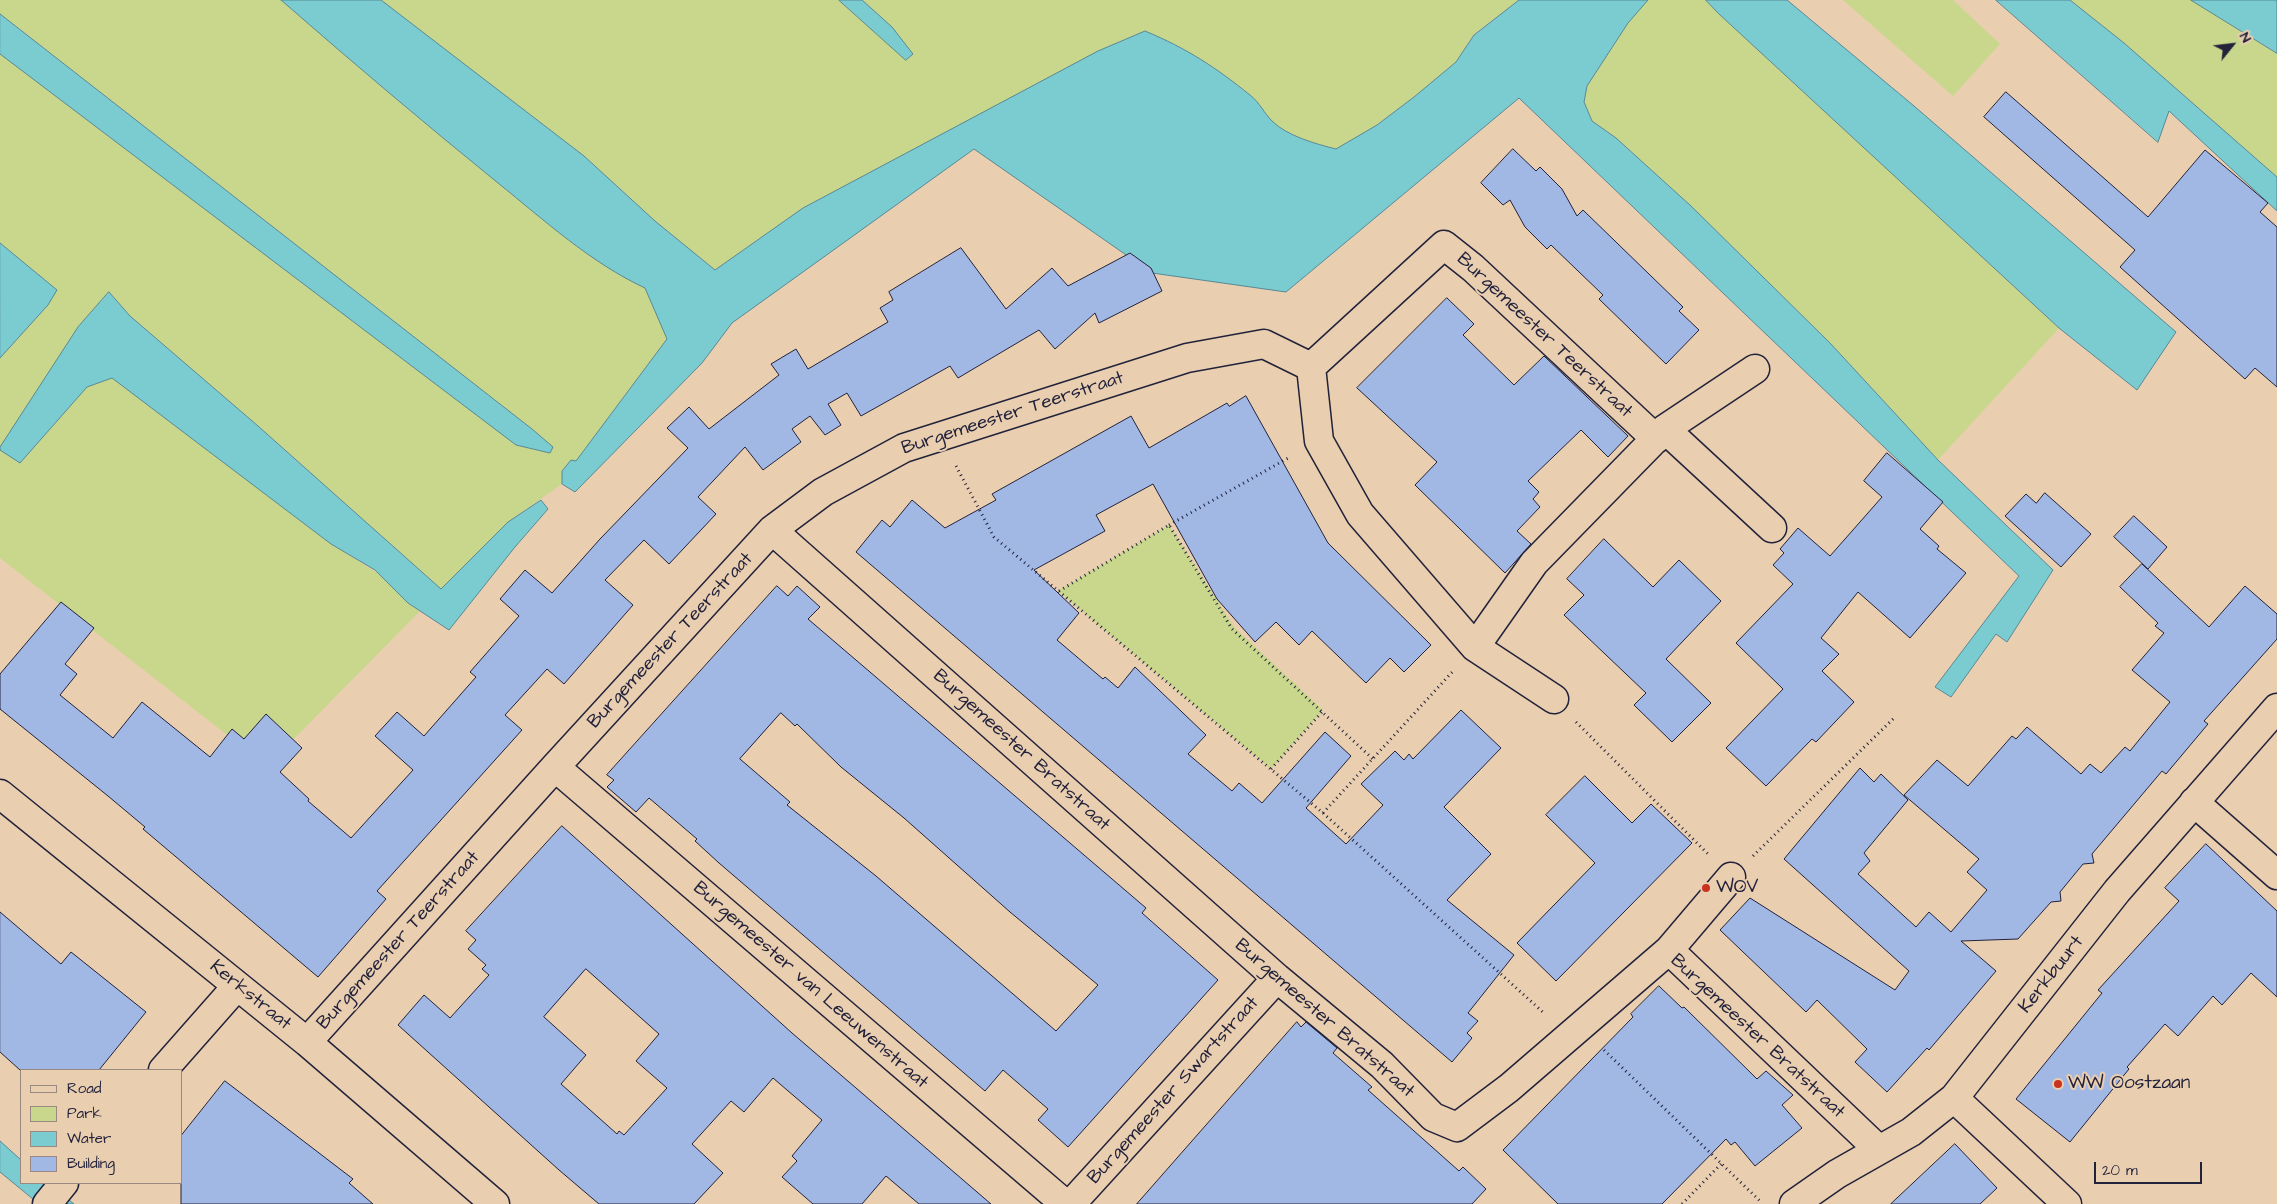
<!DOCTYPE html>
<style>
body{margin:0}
#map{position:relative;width:2277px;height:1204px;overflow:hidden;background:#e9ceb0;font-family:"Architects Daughter",sans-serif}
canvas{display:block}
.legend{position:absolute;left:20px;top:1069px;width:162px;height:115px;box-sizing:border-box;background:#e9ceb0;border:1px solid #998981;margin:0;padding:6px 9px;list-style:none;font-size:15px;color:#22223b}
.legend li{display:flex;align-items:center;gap:10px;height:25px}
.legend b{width:25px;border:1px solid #998981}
.north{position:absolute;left:2207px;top:20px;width:50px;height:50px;-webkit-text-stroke:4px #e9ceb0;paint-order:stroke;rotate:61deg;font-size:14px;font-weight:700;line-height:20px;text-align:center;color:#22223b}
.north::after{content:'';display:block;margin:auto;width:18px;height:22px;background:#22223b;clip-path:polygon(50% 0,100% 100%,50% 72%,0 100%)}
.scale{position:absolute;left:2094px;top:1162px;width:108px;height:22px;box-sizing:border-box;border:2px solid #22223b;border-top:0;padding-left:6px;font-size:15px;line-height:18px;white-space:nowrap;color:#22223b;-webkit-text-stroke:4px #e9ceb0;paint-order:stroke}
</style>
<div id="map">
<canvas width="2277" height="1204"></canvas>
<ul class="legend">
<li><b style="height:6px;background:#e9ceb0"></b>Road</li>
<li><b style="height:14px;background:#c8d78b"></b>Park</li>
<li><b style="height:14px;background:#7bccd1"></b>Water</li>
<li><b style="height:14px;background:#a1b8e5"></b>Building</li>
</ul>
<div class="north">N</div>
<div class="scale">20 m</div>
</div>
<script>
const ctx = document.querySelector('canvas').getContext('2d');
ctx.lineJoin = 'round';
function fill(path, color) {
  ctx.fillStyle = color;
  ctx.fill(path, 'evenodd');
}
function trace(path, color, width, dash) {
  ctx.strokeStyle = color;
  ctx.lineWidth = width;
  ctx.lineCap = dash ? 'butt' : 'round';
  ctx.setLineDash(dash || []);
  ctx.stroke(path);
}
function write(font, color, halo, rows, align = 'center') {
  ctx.font = font + ' "Architects Daughter",sans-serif';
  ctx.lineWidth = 4;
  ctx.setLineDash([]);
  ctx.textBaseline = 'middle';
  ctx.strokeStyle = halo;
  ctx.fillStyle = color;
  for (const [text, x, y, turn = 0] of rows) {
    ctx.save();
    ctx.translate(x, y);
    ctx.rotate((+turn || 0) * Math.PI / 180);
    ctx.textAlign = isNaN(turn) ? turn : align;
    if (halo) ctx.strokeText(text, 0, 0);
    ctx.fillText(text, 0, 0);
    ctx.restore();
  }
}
const green = new Path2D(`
 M 0,0 L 281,0 C 352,62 424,123 498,183 C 544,220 590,263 645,287 L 667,339 L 576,462 L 571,461 L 562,471 L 562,484 L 508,522 L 441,589 L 258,426 L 130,316 L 109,292 L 78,327 L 0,447 L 0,358 L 48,305 L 57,290 L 0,243 L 0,54 L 516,445 L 550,453 L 532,429 L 0,14 Z
 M 381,0 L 839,0 L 906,59 L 912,54 L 892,27 L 862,0 L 1519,0 L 1474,34 L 1456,62 L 1414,97 L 1377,125 L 1336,149 C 1316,144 1287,136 1272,122 C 1264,113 1260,103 1250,95 C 1215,67 1188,49 1145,32 L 1120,41 L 803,208 L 715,270 L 655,221 L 584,156 Z
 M 1648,0 L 1706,0 L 1719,14 L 2059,328 L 1938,460 L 1830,343 L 1691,206 L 1616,138 L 1592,121 L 1584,102 L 1587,86 L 1628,23 Z
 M 1843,0 L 1953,0 L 2000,44 L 1953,96 Z
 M 2070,0 L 2191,0 L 2277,53 L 2277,177 L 2124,43 Z
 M 112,377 L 331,544 L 379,574 L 408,603 L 420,611 L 267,766 L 0,558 L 0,450 L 20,463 L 87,387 Z
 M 1169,525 L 1234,627 L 1323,710 L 1271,769 L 1058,591 Z`);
const water = new Path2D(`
 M 281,0 L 381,0 L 584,156 L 655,221 L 715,270 L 803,208 L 1098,51 L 1145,31 C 1188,49 1215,67 1250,95 C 1260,103 1264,113 1272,121 C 1287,136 1316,144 1336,149 L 1377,125 L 1414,97 L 1456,62 L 1474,35 L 1519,0 L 1648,0 L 1628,23 L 1587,86 L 1584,102 L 1592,121 L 1616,138 L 1691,206 L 1830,343 L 1938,460 L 2053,570 L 2007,642 L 1996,634 L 1951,697 L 1935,687 L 2019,576 L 1519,98 L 1286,292 L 1152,273 L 974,149 L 732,323 L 702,363 L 575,492 L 562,484 L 562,471 L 571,460 L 576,461 L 667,339 L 645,288 C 591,263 544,220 498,183 C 424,123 352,62 281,0 Z
 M 839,0 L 862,0 L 892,27 L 913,54 L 906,60 Z
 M 1706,0 L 1787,0 L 1914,106 L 2176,332 L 2137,390 L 2059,328 L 1719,14 Z
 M 1996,0 L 2070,0 L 2124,43 L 2277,177 L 2277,211 L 2169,111 L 2158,142 Z
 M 2191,0 L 2277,0 L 2277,53 Z
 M 0,14 L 532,429 L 553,447 L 550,453 L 516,445 L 0,54 Z
 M 0,243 L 57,290 L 48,305 L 0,358 Z
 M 109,292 L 130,316 L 258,426 L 441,589 L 508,522 L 541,500 L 548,509 L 515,547 L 449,630 L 408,603 L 375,570 L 331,544 L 112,378 L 87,387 L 20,463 L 0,450 L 0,447 L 78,327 Z
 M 0,1141 L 21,1160 L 21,1183 L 48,1183 L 74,1204 L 39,1204 L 0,1172 Z`);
const building = new Path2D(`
 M 2006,92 L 2148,217 L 2205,150 L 2268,203 L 2260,212 L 2277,227 L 2277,387 L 2255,368 L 2245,379 L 2120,267 L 2135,250 L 1984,117 Z
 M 1513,149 L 1536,171 L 1540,167 L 1562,189 L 1577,216 L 1583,210 L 1683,307 L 1679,311 L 1699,330 L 1666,364 L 1599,299 L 1603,295 L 1551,245 L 1547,249 L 1525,227 L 1510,200 L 1503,205 L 1481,183 Z
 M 961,248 L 1006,309 L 1052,268 L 1068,286 L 1130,253 L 1151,268 L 1162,291 L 1099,323 L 1095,313 L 1055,349 L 1039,330 L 958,378 L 950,366 L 861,416 L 847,393 L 828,404 L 841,425 L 825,435 L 810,416 L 792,429 L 801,442 L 763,470 L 745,447 L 698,497 L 716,514 L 669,564 L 644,540 L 605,580 L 633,605 L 564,684 L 547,669 L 505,715 L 522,730 L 377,891 L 386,899 L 318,977 L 143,829 L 145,827 L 108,796 L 0,709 L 0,674 L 61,602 L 94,628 L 65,664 L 77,674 L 60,695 L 113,738 L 142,702 L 210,757 L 232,729 L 244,739 L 266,714 L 302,748 L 280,772 L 309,799 L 308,801 L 351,838 L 413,770 L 375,736 L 397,712 L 424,736 L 476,677 L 470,672 L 519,616 L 500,599 L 525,570 L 552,593 L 600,539 L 688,448 L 667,428 L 689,407 L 709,429 L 779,375 L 771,364 L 796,349 L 808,369 L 888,322 L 880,308 L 893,300 L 889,292 Z
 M 1447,298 L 1474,324 L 1463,335 L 1514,385 L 1544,356 L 1628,436 L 1608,457 L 1581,430 L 1528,481 L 1539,492 L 1533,499 L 1540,507 L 1517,531 L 1531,544 L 1505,573 L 1415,485 L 1437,462 L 1357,388 Z
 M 1246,396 L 1328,543 L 1431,645 L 1404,672 L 1390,658 L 1366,683 L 1312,631 L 1299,645 L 1276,622 L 1255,642 L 1217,599 L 1153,484 L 1096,515 L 1105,531 L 1034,570 L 1079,613 L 1057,640 L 1103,679 L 1105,677 L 1118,688 L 1135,667 L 1206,735 L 1188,754 L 1232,791 L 1239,783 L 1262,803 L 1325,732 L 1351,756 L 1306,808 L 1346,844 L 1383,805 L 1361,784 L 1395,751 L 1404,760 L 1409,754 L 1413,759 L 1461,710 L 1501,748 L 1444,807 L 1491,854 L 1447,900 L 1514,955 L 1468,1013 L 1478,1021 L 1467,1033 L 1472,1038 L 1452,1062 L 856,552 L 882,520 L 890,527 L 912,500 L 945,528 L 996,500 L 992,494 L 1131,416 L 1149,448 L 1227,403 L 1229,406 Z
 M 1887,453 L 1943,502 L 1920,529 L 1939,546 L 1937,549 L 1966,573 L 1910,638 L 1858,592 L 1821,638 L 1839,654 L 1822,671 L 1854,702 L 1816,742 L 1812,739 L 1766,786 L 1726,748 L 1783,689 L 1736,643 L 1793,584 L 1773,565 L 1784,553 L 1780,549 L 1798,528 L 1830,556 L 1882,497 L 1864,481 Z
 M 2045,493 L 2091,534 L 2061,567 L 2005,516 L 2026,494 L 2036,503 Z
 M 2134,516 L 2167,547 L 2148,569 L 2114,537 Z
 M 1604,539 L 1653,587 L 1679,560 L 1721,601 L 1666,659 L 1711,703 L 1672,742 L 1634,705 L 1646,693 L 1564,615 L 1584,595 L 1567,579 Z
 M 2142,564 L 2209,627 L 2245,586 L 2277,614 L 2277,639 L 2204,721 L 2208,724 L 2166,774 L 2162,771 L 2092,854 L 2094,863 L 2083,864 L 2060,892 L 2061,901 L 2051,902 L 2018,939 L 1961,941 L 1996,971 L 1929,1050 L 1927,1048 L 1887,1092 L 1855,1062 L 1867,1049 L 1817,1000 L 1806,1012 L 1720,930 L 1750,898 L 1895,990 L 1909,971 L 1784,859 L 1860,768 L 1874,782 L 1881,774 L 1908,800 L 1864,853 L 1870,861 L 1858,874 L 1916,927 L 1929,912 L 1951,932 L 1987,890 L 1967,872 L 1979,859 L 1904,795 L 1937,760 L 1968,786 L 2012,736 L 2016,739 L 2027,727 L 2081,774 L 2090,764 L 2101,773 L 2125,747 L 2130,751 L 2170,702 L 2132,670 L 2164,633 L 2155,626 L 2158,623 L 2120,587 Z
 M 777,586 L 788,596 L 797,586 L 820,607 L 808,619 L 1146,908 L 1142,913 L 1218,980 L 1068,1147 L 1038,1120 L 1048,1109 L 1003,1070 L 985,1091 L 719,863 L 695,841 L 697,839 L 649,798 L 636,812 L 607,787 L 614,780 L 607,775 ZM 781,713 L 795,726 L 797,724 L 841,767 L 904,818 L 1010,912 L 1098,985 L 1056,1031 L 876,876 L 787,805 L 790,802 L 740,759 Z
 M 1585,776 L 1632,823 L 1651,804 L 1692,843 L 1556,981 L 1517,943 L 1595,863 L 1546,815 Z
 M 562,826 L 792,1033 L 991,1204 L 919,1204 L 886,1176 L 862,1204 L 813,1204 L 782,1177 L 797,1161 L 792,1156 L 822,1120 L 773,1078 L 744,1112 L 731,1101 L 692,1144 L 723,1173 L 694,1204 L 599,1204 L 559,1170 L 398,1025 L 424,995 L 450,1018 L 489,975 L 482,969 L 486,965 L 468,949 L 476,940 L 466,931 ZM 586,969 L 659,1034 L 636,1061 L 667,1088 L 624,1135 L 619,1131 L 617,1134 L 561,1084 L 586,1055 L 544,1017 Z
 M 2206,844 L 2277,911 L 2277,997 L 2251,973 L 2222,1005 L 2213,996 L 2178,1036 L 2165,1024 L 2127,1067 L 2129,1069 L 2070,1142 L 2016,1099 L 2102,993 L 2098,990 L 2179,901 L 2165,888 Z
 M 0,912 L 61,964 L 71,952 L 146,1012 L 99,1070 L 20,1070 L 0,1052 Z
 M 1659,986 L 1682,1008 L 1684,1007 L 1757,1079 L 1766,1071 L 1793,1095 L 1782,1105 L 1802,1128 L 1755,1166 L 1735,1142 L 1731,1145 L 1726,1139 L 1662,1204 L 1558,1204 L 1503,1150 L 1633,1017 L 1631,1014 Z
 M 1297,1022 L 1301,1027 L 1306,1022 L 1337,1048 L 1333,1053 L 1372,1087 L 1368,1090 L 1459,1171 L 1463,1167 L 1486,1189 L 1472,1204 L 1137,1204 Z
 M 225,1081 L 353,1179 L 349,1183 L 373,1204 L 181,1204 L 181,1136 Z
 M 1955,1144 L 1997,1188 L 1980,1204 L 1891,1204 Z`);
const path = new Path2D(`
 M 956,466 L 994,537 L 1323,813 L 1454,670
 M 1169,525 L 1290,457
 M 1059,591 L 1169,525 L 1232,629 L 1373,759
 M 1576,722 L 1708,854
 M 1271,769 L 1322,712
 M 1323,813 L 1545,1014
 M 1753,856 L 1894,718
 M 1604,1050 L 1761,1202
 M 1682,1204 L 1721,1164`);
const minor = new Path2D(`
 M 1311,367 L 1319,441 L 1360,514 L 1475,647 L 1554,699
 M 1665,429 L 1772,528
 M 772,530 L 1277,978 L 1382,1065 L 1433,1117 L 1457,1127 L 1509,1088 L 1669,950 L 1878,1149
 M 1475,647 L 1534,563 L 1665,429 L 1755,369
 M 555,767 L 1065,1204
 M 0,794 L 307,1042 L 495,1204
 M 2194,802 L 2277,875
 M 1669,950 L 1731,877
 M 307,1042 L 555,767 L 772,530 L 823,492 L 904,448 L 1187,358 L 1264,344 L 1311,367 L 1444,245 L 1473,268 L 1656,439
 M 163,1070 L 237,986
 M 1954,1098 L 2067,1204
 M 47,1204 L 64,1183
 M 1071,1204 L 1277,978
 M 1794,1204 L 1837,1174 L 1911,1132 L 1954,1098 L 2117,891 L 2277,708`);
const markers = [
 [1706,888,5,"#c8321e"],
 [2058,1084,5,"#c8321e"]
];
const streetNames = [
 ["Burgemeester Teerstraat",1544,336,43],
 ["Burgemeester Teerstraat",1013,414,-18],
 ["Burgemeester Teerstraat",671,641,-47],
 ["Burgemeester Bratstraat",1021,751,42],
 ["Burgemeester Teerstraat",399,941,-48],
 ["Kerkbuurt",2052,975,-52],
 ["Burgemeester van Leeuwenstraat",810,986,41],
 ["Kerkstraat",250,996,39],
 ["Burgemeester Bratstraat",1324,1019,41],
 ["Burgemeester Bratstraat",1757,1037,43],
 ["Burgemeester Swartstraat",1174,1091,-48]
];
const poiNames = [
 ["WOV",1716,888],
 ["WW Oostzaan",2068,1084]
];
fill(green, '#c8d78b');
fill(water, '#7bccd1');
trace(water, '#578895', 1);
fill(building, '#a1b8e5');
trace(building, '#22223b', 1);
trace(minor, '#22223b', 31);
trace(path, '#22223b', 3, [1, 4]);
trace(minor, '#e9ceb0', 28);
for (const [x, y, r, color] of markers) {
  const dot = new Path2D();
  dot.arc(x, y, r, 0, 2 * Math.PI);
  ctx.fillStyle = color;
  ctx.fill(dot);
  trace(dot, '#e9ceb0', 2);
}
write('19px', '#22223b', '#e9ceb0', streetNames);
write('19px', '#22223b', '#e9ceb0', poiNames, 'left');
</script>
